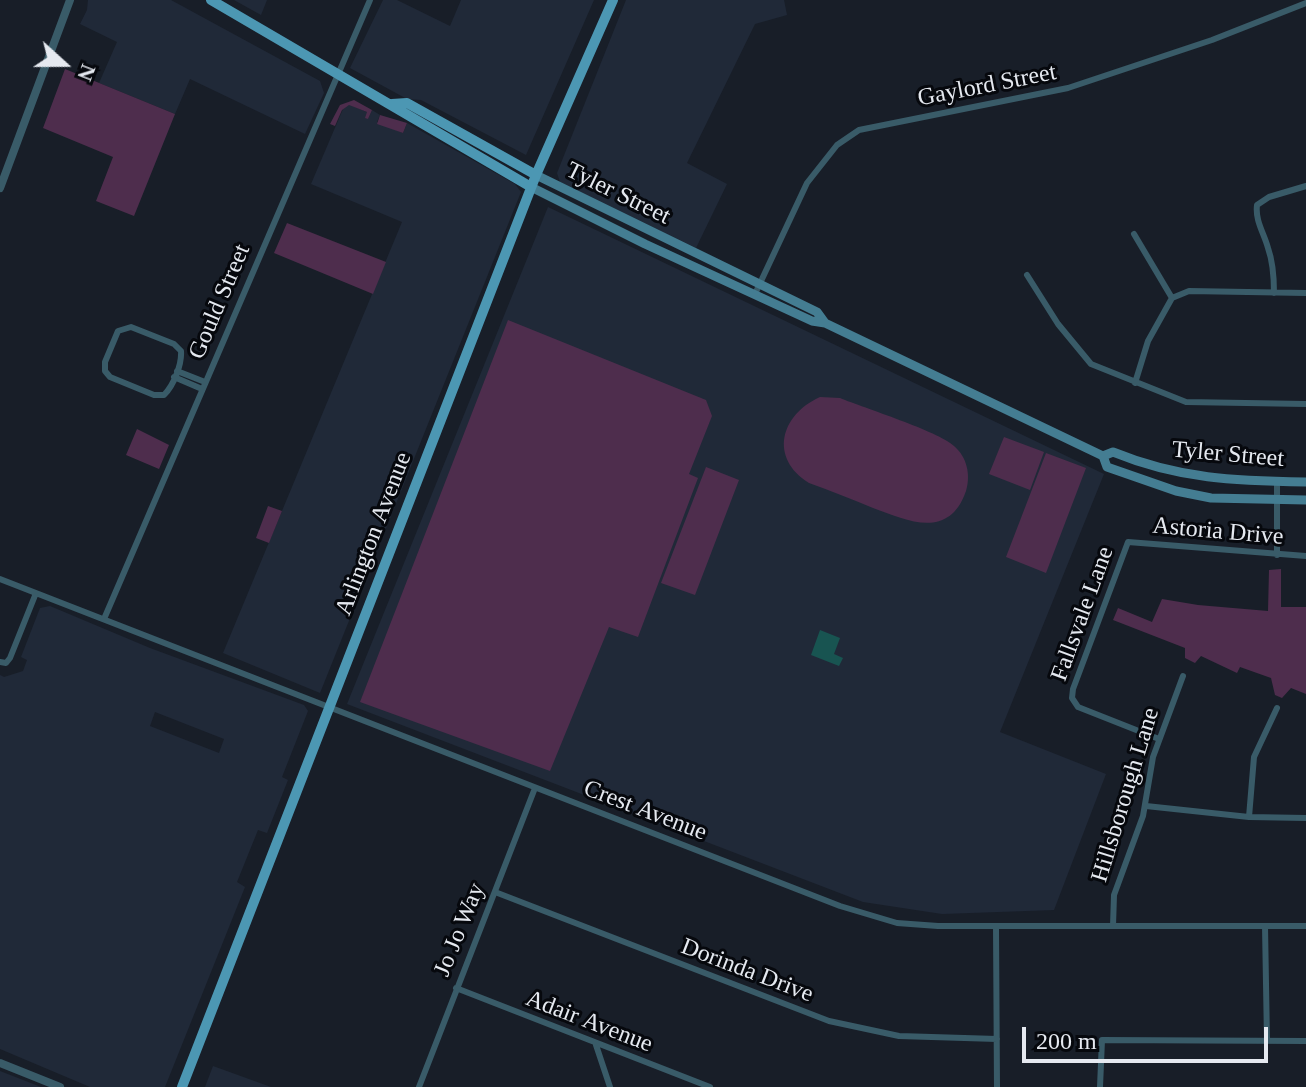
<!DOCTYPE html>
<style>
body{margin:0}
#map{position:relative;width:1306px;height:1087px;overflow:hidden;background:#181e28;font-family:"Times New Roman",serif}
canvas{display:block}
.north{position:absolute;left:24px;top:24px;width:80px;height:80px;-webkit-text-stroke:6px #06080d;paint-order:stroke;rotate:111deg;font-size:22px;font-weight:700;line-height:32px;text-align:center;color:#e5e9f0}
.north::after{content:'';display:block;margin:auto;width:28px;height:36px;background:#e5e9f0;clip-path:polygon(50% 0,100% 100%,50% 72%,0 100%)}
.scale{position:absolute;left:1022px;top:1027px;width:246px;height:36px;box-sizing:border-box;border:4px solid #e5e9f0;border-top:0;padding-left:10px;font-size:24px;line-height:28px;white-space:nowrap;color:#e5e9f0;-webkit-text-stroke:6px #06080d;paint-order:stroke}
</style>
<div id="map">
<canvas width="1306" height="1087"></canvas>
<div class="north">N</div>
<div class="scale">200 m</div>
</div>
<script>
const ctx = document.querySelector('canvas').getContext('2d');
ctx.lineJoin = 'round';
function fill(path, color) {
  ctx.fillStyle = color;
  ctx.fill(path, 'evenodd');
}
function trace(path, color, width, dash) {
  ctx.strokeStyle = color;
  ctx.lineWidth = width;
  ctx.lineCap = dash ? 'butt' : 'round';
  ctx.setLineDash(dash || []);
  ctx.stroke(path);
}
function write(font, color, halo, rows, align = 'center') {
  ctx.font = font + ' "Times New Roman",serif';
  ctx.lineWidth = 6;
  ctx.setLineDash([]);
  ctx.textBaseline = 'middle';
  ctx.strokeStyle = halo;
  ctx.fillStyle = color;
  for (const [text, x, y, turn = 0] of rows) {
    ctx.save();
    ctx.translate(x, y);
    ctx.rotate((+turn || 0) * Math.PI / 180);
    ctx.textAlign = isNaN(turn) ? turn : align;
    if (halo) ctx.strokeText(text, 0, 0);
    ctx.fillText(text, 0, 0);
    ctx.restore();
  }
}
const built = new Path2D(`
 M 88,0 L 171,0 L 320,81 L 324,93 L 305,134 L 190,79 L 175,114 L 99,83 L 117,42 L 80,24 L 87,10 Z
 M 234,0 L 267,0 L 261,15 Z
 M 383,0 L 397,0 L 450,26 L 461,0 L 594,0 L 526,155 L 421,100 L 407,99 L 350,68 Z
 M 626,0 L 784,0 L 787,15 L 755,24 L 687,163 L 727,184 L 696,248 L 560,182 L 557,173 Z
 M 348,104 L 367,112 L 368,119 L 372,110 L 380,115 L 377,122 L 403,133 L 407,123 L 515,184 L 521,192 L 320,693 L 223,653 L 402,222 L 311,184 L 343,109 Z
 M 548,207 L 1104,474 L 1000,732 L 1106,774 L 1054,910 L 942,914 L 863,902 L 347,704 Z
 M 50,606 L 150,648 L 304,705 L 308,711 L 282,777 L 288,780 L 267,833 L 258,830 L 237,882 L 245,887 L 165,1087 L 90,1087 L 0,1049 L 0,675 L 4,677 L 23,671 L 27,660 L 21,657 L 40,608 ZM 155,712 L 224,739 L 219,753 L 150,726 Z
 M 213,1066 L 271,1087 L 205,1087 Z
 M 0,1071 L 41,1087 L 0,1087 Z`);
const green = new Path2D(`
 M 65,69 L 175,114 L 134,216 L 96,201 L 113,157 L 43,128 Z
 M 354,100 L 372,110 L 368,119 L 365,118 L 367,112 L 349,105 L 342,110 L 335,126 L 330,124 L 340,105 Z
 M 380,115 L 407,123 L 403,133 L 377,124 Z
 M 287,223 L 386,262 L 373,294 L 274,253 Z
 M 508,320 L 706,400 L 712,416 L 689,474 L 698,478 L 638,637 L 609,627 L 550,771 L 360,702 Z
 M 820,397 L 840,398 C 864,408 938,431 954,446 C 967,457 971,475 966,491 C 949,540 908,521 873,508 C 852,499 831,491 809,483 C 769,458 780,415 820,397 Z
 M 137,429 L 169,445 L 159,469 L 126,455 Z
 M 1004,437 L 1044,452 L 1030,490 L 989,474 Z
 M 1046,453 L 1086,468 L 1046,573 L 1006,557 Z
 M 706,467 L 739,480 L 695,595 L 661,583 Z
 M 268,506 L 282,511 L 269,543 L 256,538 Z
 M 1281,569 L 1281,607 L 1306,607 L 1306,694 L 1291,688 L 1282,698 L 1275,695 L 1271,678 L 1240,667 L 1237,673 L 1201,656 L 1195,663 L 1185,658 L 1185,648 L 1113,620 L 1118,608 L 1152,622 L 1162,599 L 1198,605 L 1268,611 L 1269,570 Z`);
const water = new Path2D(`
 M 820,630 L 840,638 L 834,654 L 843,658 L 839,666 L 811,655 Z`);
const minor = new Path2D(`
 M 1134,234 L 1172,298
 M 1027,275 L 1058,324 L 1091,364 L 1186,402 L 1306,404
 M 1274,293 C 1274,278 1273,262 1268,248 C 1264,233 1255,221 1257,205 L 1269,197 L 1306,186
 M 755,294 L 807,183 L 837,145 L 859,130 L 1068,88 L 1212,40 L 1306,3
 M 131,327 L 174,344 L 181,351 C 182,364 174,385 164,395 L 154,395 L 110,377 L 105,371 L 105,362 L 118,331 Z
 M 177,371 L 205,382
 M 174,377 L 202,389
 M 1135,383 L 1148,341 L 1172,298 L 1189,291 L 1306,293
 M 1277,555 L 1277,481
 M 0,579 L 840,906 L 897,923 L 938,926 L 1306,926
 M 104,619 L 370,0
 M 0,662 L 6,663 L 10,658 L 36,593
 M 1159,739 L 1078,707 L 1072,698 L 1073,689 L 1128,542 L 1306,556
 M 1146,806 L 1249,817 L 1306,818
 M 1249,817 L 1254,757 L 1277,708
 M 495,892 L 829,1021 L 899,1036 L 997,1039
 M 996,926 L 997,1087
 M 1113,926 L 1114,895 L 1143,816 L 1153,757 L 1183,676
 M 1265,926 L 1267,1041
 M 456,988 L 710,1087
 M 596,1045 L 610,1087
 M 419,1087 L 535,788
 M 1100,1087 L 1102,1040 L 1306,1041`);
const tertiary = new Path2D(`
 M 0,188 L 70,0
 M 0,1063 L 60,1087`);
const secondary = new Path2D(`
 M 536,175 L 817,312 L 825,323
 M 531,187 L 645,244 L 812,321 L 825,323 L 1103,456 L 1107,467 L 1176,491 L 1211,498 L 1306,500
 M 1103,456 L 1113,452 C 1179,479 1235,481 1306,482`);
const primary = new Path2D(`
 M 211,0 L 531,187
 M 392,104 L 407,103 L 536,175
 M 182,1087 L 536,175 L 613,0`);
const streetNames = [
 ["Gaylord Street",987,86,-11],
 ["Tyler Street",618,194,26],
 ["Gould Street",220,302,-67],
 ["Tyler Street",1228,455,5],
 ["Astoria Drive",1218,532,5],
 ["Arlington Avenue",374,534,-69],
 ["Fallsvale Lane",1083,614,-70],
 ["Hillsborough Lane",1126,795,-73],
 ["Crest Avenue",645,811,21],
 ["Jo Jo Way",460,930,-68],
 ["Dorinda Drive",747,971,21],
 ["Adair Avenue",589,1022,21]
];
fill(built, '#202938');
fill(green, '#4e2d4d');
fill(water, '#185451');
trace(minor, '#395b68', 6);
trace(tertiary, '#395b68', 8);
trace(secondary, '#447d92', 9);
trace(primary, '#4c97b3', 10);
write('24px', '#e5e9f0', '#06080d', streetNames);
</script>
